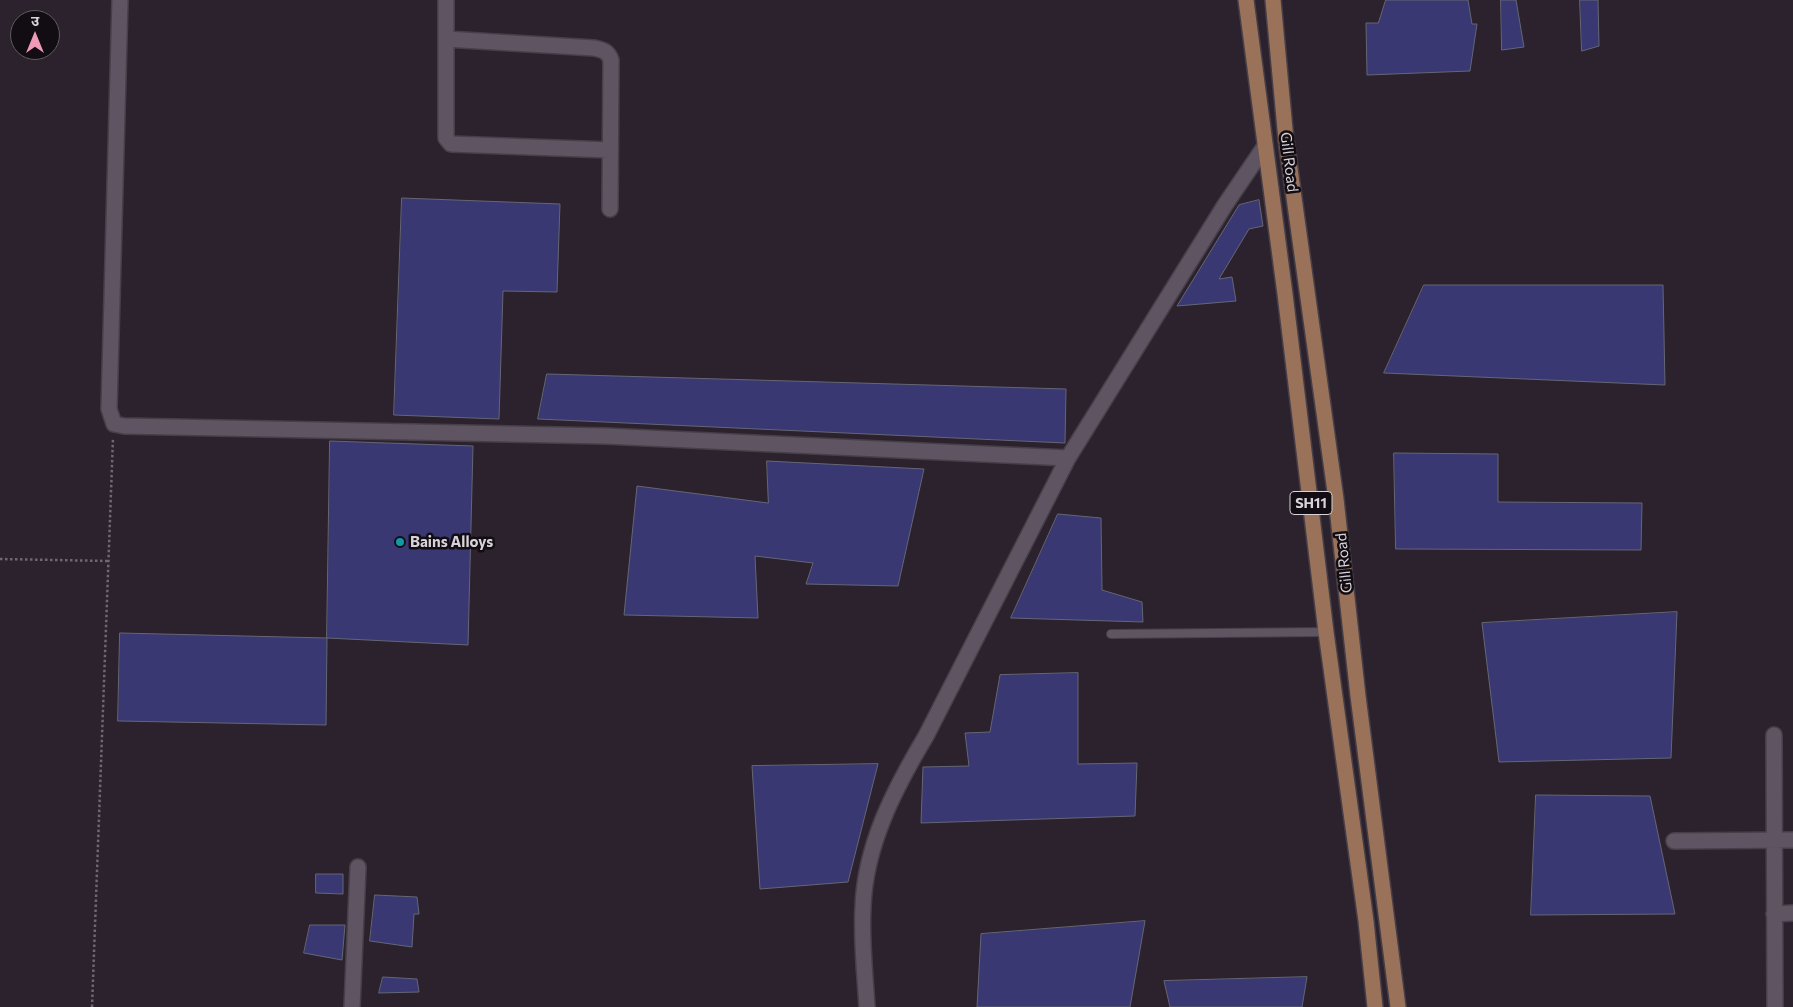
<!DOCTYPE html>
<meta charset="utf-8">
<style>
body{margin:0}
#map{position:relative;width:1793px;height:1007px;overflow:hidden;background:#2b222d;font-family:Commissioner,"Noto Sans Devanagari",sans-serif}
canvas{display:block}
.north{position:absolute;left:10px;top:10px;width:50px;height:50px;box-sizing:border-box;background:#110d12;border:1px solid #615c62;border-radius:50%;rotate:0deg;font-size:14px;font-weight:700;line-height:20px;text-align:center;color:#d9d2da}
.north::after{content:'';display:block;margin:auto;width:18px;height:22px;background:#f09ab7;clip-path:polygon(50% 0,100% 100%,50% 72%,0 100%)}
</style>
<div id="map">
<canvas width="1793" height="1007"></canvas>
<div class="north">उ</div>
</div>
<script>
const ctx = document.querySelector('canvas').getContext('2d');
ctx.lineJoin = 'round';
function fill(path, color) {
  ctx.fillStyle = color;
  ctx.fill(path, 'evenodd');
}
function trace(path, color, width, dash) {
  ctx.strokeStyle = color;
  ctx.lineWidth = width;
  ctx.lineCap = dash ? 'butt' : 'round';
  ctx.setLineDash(dash || []);
  ctx.stroke(path);
}
function write(font, color, halo, rows, align = 'center') {
  ctx.font = font + ' Commissioner,sans-serif';
  ctx.lineWidth = 5;
  ctx.setLineDash([]);
  ctx.textBaseline = 'middle';
  ctx.strokeStyle = halo;
  ctx.fillStyle = color;
  for (const [text, x, y, turn = 0] of rows) {
    ctx.save();
    ctx.translate(x, y);
    ctx.rotate((+turn || 0) * Math.PI / 180);
    ctx.textAlign = isNaN(turn) ? turn : align;
    if (halo) ctx.strokeText(text, 0, 0);
    ctx.fillText(text, 0, 0);
    ctx.restore();
  }
}
const building = new Path2D(`
 M 1386,0 L 1468,0 L 1472,24 L 1477,24 L 1470,71 L 1367,75 L 1366,23 L 1378,23 Z
 M 1501,0 L 1516,0 L 1524,47 L 1502,50 Z
 M 1580,0 L 1598,0 L 1599,46 L 1582,51 Z
 M 402,198 L 560,204 L 557,292 L 503,291 L 499,419 L 394,415 Z
 M 1259,200 L 1263,226 L 1249,229 L 1219,279 L 1232,277 L 1236,301 L 1177,306 L 1239,205 Z
 M 1424,285 L 1663,285 L 1665,385 L 1384,373 Z
 M 547,374 L 1066,389 L 1065,443 L 538,419 Z
 M 330,441 L 473,446 L 468,645 L 327,638 Z
 M 1394,453 L 1498,454 L 1498,502 L 1642,503 L 1641,550 L 1396,549 Z
 M 767,461 L 924,469 L 898,586 L 806,584 L 813,563 L 755,556 L 758,618 L 624,615 L 637,486 L 768,503 Z
 M 1058,514 L 1101,518 L 1102,590 L 1142,602 L 1143,622 L 1011,618 Z
 M 1677,612 L 1671,758 L 1499,762 L 1482,623 Z
 M 120,633 L 327,638 L 326,725 L 118,721 Z
 M 1078,673 L 1078,764 L 1137,763 L 1135,816 L 921,823 L 923,767 L 969,766 L 965,733 L 990,732 L 1000,675 Z
 M 878,764 L 848,882 L 760,889 L 752,766 Z
 M 1536,795 L 1650,796 L 1675,914 L 1531,915 Z
 M 316,874 L 343,874 L 343,894 L 316,893 Z
 M 375,895 L 417,897 L 419,914 L 414,914 L 412,947 L 370,941 Z
 M 1145,921 L 1130,1007 L 977,1007 L 981,934 Z
 M 310,925 L 345,925 L 342,960 L 304,953 Z
 M 383,977 L 417,979 L 419,992 L 379,993 Z
 M 1307,977 L 1302,1007 L 1170,1007 L 1164,981 Z`);
const path = new Path2D(`
 M 0,559 L 109,561
 M 92,1007 L 113,438`);
const lane = new Path2D(`
 M 1111,634 L 1326,632`);
const street = new Path2D(`
 M 120,0 L 109,409 L 114,424 L 124,426 L 605,436 L 1068,458 L 926,736 C 895,788 865,845 863,907 C 861,940 865,974 867,1007
 M 446,0 L 446,138 L 451,144 L 609,150
 M 446,39 L 594,48 C 603,50 608,51 611,60 L 610,209
 M 1068,458 L 1225,205 L 1265,146
 M 1774,735 L 1775,1007
 M 1674,841 L 1793,840
 M 1774,914 L 1793,913
 M 352,1007 L 358,867`);
const primary = new Path2D(`
 M 1246,0 L 1285,294 L 1326,632 L 1366,921 L 1375,1007
 M 1273,0 L 1286,140 L 1336,499 L 1358,696 L 1398,1007`);
const markers = [
 [400,542,5,"#0f9aa8"]
];
const shields = [
 [1311,503,42]
];
const shieldNames = [
 ["SH11",1311,503]
];
const streetNames = [
 ["Gill Road",1289,162,83],
 ["Gill Road",1344,563,-96]
];
const poiNames = [
 ["Bains Alloys",410,542]
];
fill(building, '#393873');
trace(building, '#656675', 1);
trace(lane, '#463f48', 10);
trace(street, '#463f48', 18);
trace(primary, '#463f48', 18);
trace(path, '#706771', 2.5, [2.5, 2.5]);
trace(lane, '#5f5461', 8);
trace(street, '#5f5461', 15);
trace(primary, '#9a7159', 15);
for (const [x, y, r, color] of markers) {
  const dot = new Path2D();
  dot.arc(x, y, r, 0, 2 * Math.PI);
  ctx.fillStyle = color;
  ctx.fill(dot);
  trace(dot, '#110d12', 2);
}
for (const [x, y, w] of shields) {
  const box = new Path2D();
  box.roundRect(x - w / 2, y - 11.5, w, 23, 4);
  ctx.fillStyle = '#110d12';
  ctx.fill(box);
  trace(box, '#d9d2da', 1);
}
write('bold 14px', '#d9d2da', null, shieldNames);
write('15px', '#d9d2da', '#110d12', streetNames);
write('bold 15px', '#d9d2da', '#110d12', poiNames, 'left');
</script>
